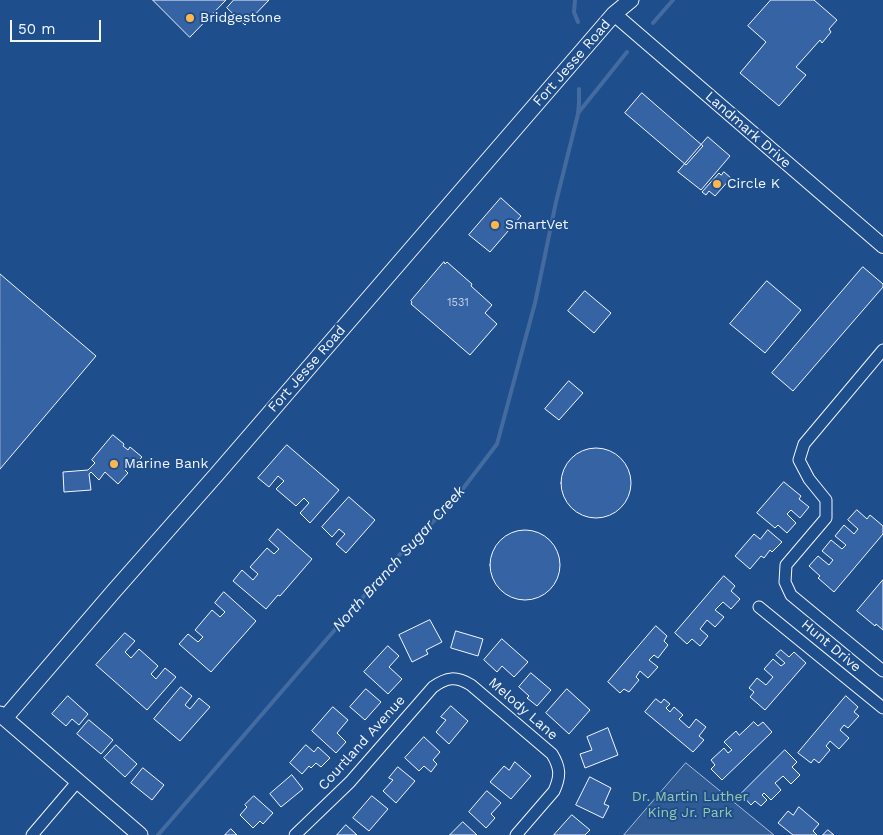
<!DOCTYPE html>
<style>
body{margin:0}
#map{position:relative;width:883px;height:835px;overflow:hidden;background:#1f4e8c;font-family:"Work Sans",sans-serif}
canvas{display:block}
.scale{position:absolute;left:10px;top:20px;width:91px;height:22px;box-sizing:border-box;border:2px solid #f2f6ff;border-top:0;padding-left:6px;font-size:15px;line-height:18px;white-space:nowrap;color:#f2f6ff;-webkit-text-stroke:4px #1f4e8c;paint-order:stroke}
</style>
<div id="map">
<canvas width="883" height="835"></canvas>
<div class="scale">50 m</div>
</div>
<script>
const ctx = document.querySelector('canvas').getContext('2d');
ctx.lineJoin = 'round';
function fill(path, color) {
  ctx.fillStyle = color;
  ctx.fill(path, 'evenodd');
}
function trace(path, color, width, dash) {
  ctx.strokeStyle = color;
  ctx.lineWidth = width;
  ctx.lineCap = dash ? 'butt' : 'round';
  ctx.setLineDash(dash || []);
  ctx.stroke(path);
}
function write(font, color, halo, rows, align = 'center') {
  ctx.font = font + ' "Work Sans",sans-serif';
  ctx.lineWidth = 4;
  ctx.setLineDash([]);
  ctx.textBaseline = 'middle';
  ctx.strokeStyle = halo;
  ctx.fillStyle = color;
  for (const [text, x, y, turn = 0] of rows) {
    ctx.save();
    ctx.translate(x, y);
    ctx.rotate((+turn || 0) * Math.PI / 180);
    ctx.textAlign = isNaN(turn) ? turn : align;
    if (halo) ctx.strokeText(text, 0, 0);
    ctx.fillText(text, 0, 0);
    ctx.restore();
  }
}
const green = new Path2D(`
 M 686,763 L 774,835 L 624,835 Z`);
const stream = new Path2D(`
 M 575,0 L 574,12 L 578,22
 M 653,23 L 673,0
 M 579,112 L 627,52
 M 158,835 L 408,545 L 449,507 L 497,444 L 535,303 L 556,202 L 578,114 L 579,103 L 579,89`);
const building = new Path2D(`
 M 153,0 L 226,0 L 190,37 Z
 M 234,0 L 269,0 L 245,25 L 227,8 Z
 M 771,0 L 814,0 L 837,20 L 829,29 L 831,32 L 822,43 L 820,40 L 796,67 L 806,75 L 779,106 L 740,73 L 766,42 L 748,26 Z
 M 642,93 L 703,146 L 686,165 L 625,113 Z
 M 708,137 L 730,156 L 701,190 L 678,172 Z
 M 724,172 L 731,178 L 715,196 L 709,191 L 706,195 L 702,192 L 719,173 L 721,175 Z
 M 501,198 L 521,216 L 490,252 L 469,235 Z
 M 444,262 L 445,264 L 447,262 L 472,284 L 471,286 L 492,305 L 485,313 L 497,324 L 470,355 L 411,304 L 412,302 L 411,301 Z
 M 863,267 L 883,284 L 883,287 L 793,391 L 772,373 Z
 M 0,274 L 96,356 L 0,469 Z
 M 767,281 L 801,310 L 765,353 L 730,324 Z
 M 585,291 L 611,313 L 594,333 L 568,311 Z
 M 569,381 L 583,393 L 559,420 L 545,409 Z
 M 113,435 L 124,444 L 123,446 L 128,450 L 130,447 L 142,457 L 132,468 L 129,466 L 125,470 L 128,473 L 118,484 L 105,472 L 99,480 L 91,472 L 89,474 L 91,490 L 64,492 L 63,472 L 88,470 L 95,463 L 92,460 Z
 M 287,445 L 339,490 L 310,523 L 300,513 L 309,503 L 304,498 L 296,506 L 276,489 L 284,481 L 278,476 L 269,487 L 258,478 Z
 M561 483a35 35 0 1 1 70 0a35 35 0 1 1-70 0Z
 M 784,482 L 801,496 L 799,499 L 809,507 L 800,518 L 791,510 L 787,514 L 796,523 L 787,533 L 778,525 L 775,528 L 757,513 Z
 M 349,497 L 375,520 L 346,553 L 336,544 L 345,534 L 339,529 L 332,537 L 322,527 Z
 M 857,510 L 867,519 L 870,515 L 883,526 L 883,534 L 834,592 L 818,578 L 820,576 L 809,566 L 818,556 L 829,565 L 833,560 L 822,551 L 831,540 L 842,549 L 846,545 L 835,536 L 844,525 L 854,534 L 858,529 L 848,520 Z
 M 278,529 L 312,559 L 280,596 L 278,595 L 266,609 L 233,581 L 242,570 L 253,580 L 258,574 L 250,567 L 267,548 L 274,554 L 279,549 L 269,540 Z
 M 768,530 L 782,542 L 772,552 L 770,550 L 764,558 L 761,556 L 750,569 L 735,556 L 754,534 L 760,539 Z
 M490 565a35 35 0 1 1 70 0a35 35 0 1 1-70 0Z
 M 724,576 L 735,586 L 731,591 L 740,599 L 731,609 L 723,602 L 715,610 L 724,617 L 715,627 L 707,620 L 700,629 L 708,636 L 700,646 L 692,639 L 687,644 L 675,633 Z
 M 883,580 L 883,630 L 876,624 L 875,626 L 857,611 Z
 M 224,592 L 256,621 L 211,672 L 179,644 L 188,634 L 198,642 L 203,637 L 195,630 L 212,610 L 220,617 L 225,612 L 215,603 Z
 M 430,620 L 442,642 L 426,650 L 428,654 L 412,662 L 399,635 Z
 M 656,626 L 667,636 L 664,641 L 668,645 L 658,658 L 654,655 L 649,660 L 658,667 L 648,678 L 640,671 L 636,677 L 639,680 L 629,692 L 624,689 L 620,693 L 608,682 Z
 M 456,631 L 483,639 L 478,656 L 451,648 Z
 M 125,633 L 135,641 L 125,652 L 131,658 L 139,649 L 158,666 L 151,674 L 156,679 L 165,668 L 176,677 L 147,710 L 96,665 Z
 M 502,639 L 528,662 L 514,677 L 502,666 L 497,672 L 484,660 Z
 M 388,646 L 399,656 L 389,667 L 402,679 L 388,694 L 364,672 Z
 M 781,650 L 789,657 L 794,652 L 806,663 L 765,710 L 750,697 L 754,692 L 749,688 L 757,678 L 766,685 L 773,677 L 764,669 L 773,659 L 781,666 L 785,663 L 776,655 Z
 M 531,673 L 551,690 L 537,706 L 527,698 L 529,696 L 519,687 Z
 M 181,687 L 192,696 L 185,705 L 190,709 L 199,698 L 210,707 L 180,741 L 154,719 Z
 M 366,689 L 381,702 L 365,720 L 350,707 Z
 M 567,689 L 590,710 L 569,734 L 546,713 Z
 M 68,696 L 88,714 L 79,725 L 72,719 L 66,726 L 52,714 Z
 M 846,696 L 858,707 L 854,712 L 859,716 L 848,728 L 844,725 L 840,730 L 849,738 L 839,749 L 830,741 L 826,746 L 830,750 L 819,763 L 814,759 L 811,763 L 798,753 Z
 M 656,699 L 661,703 L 664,699 L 670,704 L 666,708 L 670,712 L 674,707 L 683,715 L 679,719 L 689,728 L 696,719 L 706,727 L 699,736 L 704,740 L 693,752 L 645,712 Z
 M 451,706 L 468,721 L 449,744 L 436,732 L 446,720 L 441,717 Z
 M 333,707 L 348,720 L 337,733 L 346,742 L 336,753 L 312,731 Z
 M 89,720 L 113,740 L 101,754 L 77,734 Z
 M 754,722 L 758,726 L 763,722 L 772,732 L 722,780 L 711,769 L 715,765 L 711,760 L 724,748 L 728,753 L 732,750 L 724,742 L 736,731 L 739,735 Z
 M 608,728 L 618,755 L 585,768 L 580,754 L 592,750 L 587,737 Z
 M 424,737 L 440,752 L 433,760 L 437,764 L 431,772 L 424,766 L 419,771 L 405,758 Z
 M 116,745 L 137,764 L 125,777 L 104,758 Z
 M 306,745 L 314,752 L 318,747 L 330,758 L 321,767 L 316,763 L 311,768 L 309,766 L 302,774 L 290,763 Z
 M 785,750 L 797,762 L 792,767 L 800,775 L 791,784 L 783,776 L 775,783 L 781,790 L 771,800 L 764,793 L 762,795 L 767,800 L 761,806 L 755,801 L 751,805 L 741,794 Z
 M 515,762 L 531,776 L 511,799 L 490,782 L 504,766 L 509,770 Z
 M 398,767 L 415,781 L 396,803 L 383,791 L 393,780 L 389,778 Z
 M 143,768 L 164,785 L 152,800 L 131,783 Z
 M 292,775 L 303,789 L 281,807 L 270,794 Z
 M 590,777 L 611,788 L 604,804 L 609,806 L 603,818 L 576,805 Z
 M 487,791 L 501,803 L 491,814 L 495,818 L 486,828 L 469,812 Z
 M 254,796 L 273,813 L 263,824 L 260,821 L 253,828 L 240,815 L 247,807 L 245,805 Z
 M 372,796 L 388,809 L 369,831 L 353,818 Z
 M 799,807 L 819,824 L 813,831 L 817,835 L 793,835 L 778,823 L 788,811 L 793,815 Z
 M 572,815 L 590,830 L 585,835 L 554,835 Z
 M 463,822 L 477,835 L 450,835 Z
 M 346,825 L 357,835 L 337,835 Z
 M 231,829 L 237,835 L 225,835 Z
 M 828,830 L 834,835 L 823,835 Z`);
const minor = new Path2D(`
 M 883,350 L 804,444 L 799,460 L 809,479 L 826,500 L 826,518 L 786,565 L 785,582 L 791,595 L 883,671
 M 759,607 L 883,708
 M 32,835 L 78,781
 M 295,835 L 350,782 L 433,687 C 447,677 456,676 471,685 L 552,754 C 560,767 561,776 554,791 L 516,835`);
const tertiary = new Path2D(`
 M 614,14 L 883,246`);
const secondary = new Path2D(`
 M 0,714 L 140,835
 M 5,718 L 114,591 L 217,474 L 614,14 L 631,0`);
const markers = [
 [190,18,5,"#ffb74d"],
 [717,184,5,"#ffb74d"],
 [495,225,5,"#ffb74d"],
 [114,464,5,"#ffb74d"]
];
const numberNames = [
 ["1531",458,303]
];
const poiNames = [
 ["Bridgestone",200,18],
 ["Circle K",727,184],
 ["SmartVet",505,225],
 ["Marine Bank",124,464]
];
const streetNames = [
 ["Fort Jesse Road",572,63,-49],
 ["Landmark Drive",748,130,41],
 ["Fort Jesse Road",307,369,-49],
 ["Hunt Drive",831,646,40],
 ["Melody Lane",523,709,41],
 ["Courtland Avenue",362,743,-48]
];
const parkNames = [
 ["Dr. Martin Luther",690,797],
 ["King Jr. Park",690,813]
];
const waterNames = [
 ["North Branch Sugar Creek",399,559,-48]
];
fill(green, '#305b95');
trace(green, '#a8bbd7', 1);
trace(stream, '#446ba0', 4);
fill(building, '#3563a3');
trace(building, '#f2f6ff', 1);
trace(minor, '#f2f6ff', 13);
trace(tertiary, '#f2f6ff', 16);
trace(secondary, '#f2f6ff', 17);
trace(minor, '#1f4e8c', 11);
trace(tertiary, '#1f4e8c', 14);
trace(secondary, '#1f4e8c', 15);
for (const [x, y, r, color] of markers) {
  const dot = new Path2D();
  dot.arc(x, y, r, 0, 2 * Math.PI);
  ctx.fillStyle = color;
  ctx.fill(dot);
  trace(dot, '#1f4e8c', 2);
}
write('11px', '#c3d1e8', null, numberNames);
write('14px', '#f2f6ff', '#1f4e8c', poiNames, 'left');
write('14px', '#f2f6ff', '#1f4e8c', streetNames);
write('14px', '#97c8a6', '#1f4e8c', parkNames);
write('italic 15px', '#f2f6ff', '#1f4e8c', waterNames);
</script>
